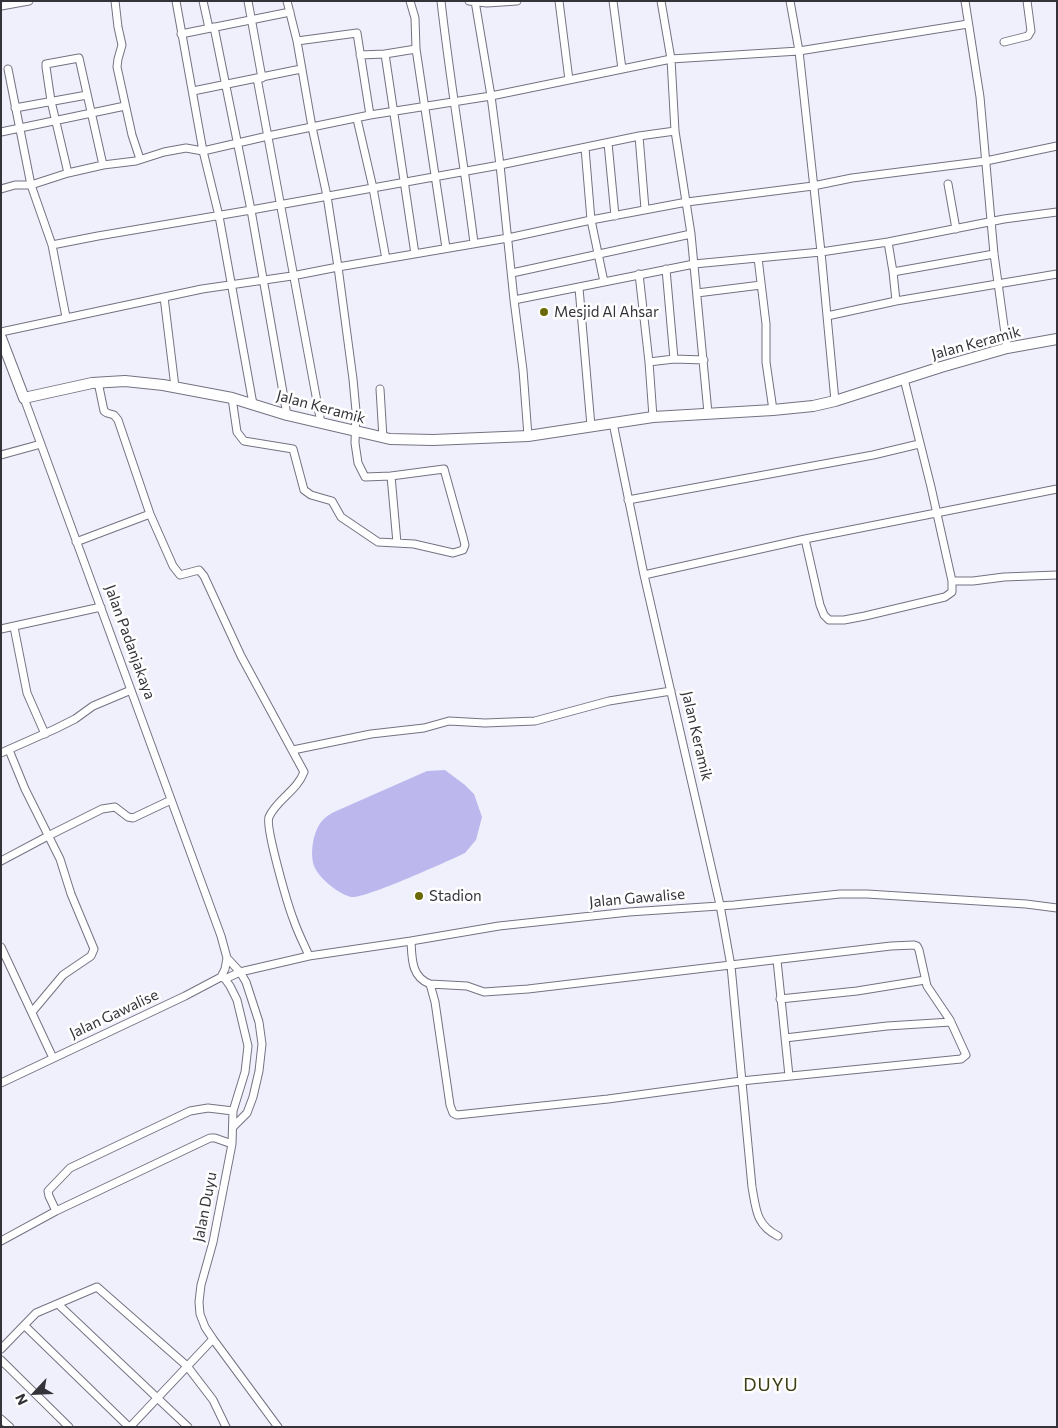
<!DOCTYPE html>
<style>
body{margin:0}
#map{position:relative;width:1058px;height:1428px;overflow:hidden;background:#f0f0fd;font-family:Commissioner,sans-serif}
canvas{display:block}
.frame{position:absolute;inset:0;border:2px solid #34333a;pointer-events:none}
.north{position:absolute;left:10px;top:1368px;width:50px;height:50px;-webkit-text-stroke:4px #fefefe;paint-order:stroke;rotate:245deg;font-size:14px;font-weight:700;line-height:20px;text-align:center;color:#34333a}
.north::after{content:'';display:block;margin:auto;width:18px;height:22px;background:#34333a;clip-path:polygon(50% 0,100% 100%,50% 72%,0 100%)}
</style>
<div id="map">
<canvas width="1058" height="1428"></canvas>
<div class="frame"></div>
<div class="north">N</div>
</div>
<script>
const ctx = document.querySelector('canvas').getContext('2d');
ctx.lineJoin = 'round';
function fill(path, color) {
  ctx.fillStyle = color;
  ctx.fill(path, 'evenodd');
}
function trace(path, color, width, dash) {
  ctx.strokeStyle = color;
  ctx.lineWidth = width;
  ctx.lineCap = dash ? 'butt' : 'round';
  ctx.setLineDash(dash || []);
  ctx.stroke(path);
}
function write(font, color, halo, rows, align = 'center') {
  ctx.font = font + ' Commissioner,sans-serif';
  ctx.lineWidth = 5;
  ctx.setLineDash([]);
  ctx.textBaseline = 'middle';
  ctx.strokeStyle = halo;
  ctx.fillStyle = color;
  for (const [text, x, y, turn = 0] of rows) {
    ctx.save();
    ctx.translate(x, y);
    ctx.rotate((+turn || 0) * Math.PI / 180);
    ctx.textAlign = isNaN(turn) ? turn : align;
    if (halo) ctx.strokeText(text, 0, 0);
    ctx.fillText(text, 0, 0);
    ctx.restore();
  }
}
const green = new Path2D(`
 M 445,770 L 465,785 L 474,794 L 482,817 L 476,840 L 465,853 C 448,861 365,899 351,897 C 339,894 320,879 315,868 C 309,856 313,831 322,821 C 325,817 330,814 334,812 L 427,771 Z`);
const street = new Path2D(`
 M 115,1 L 118,27 L 122,45 L 118,59 L 117,67 L 132,135 L 140,159
 M 176,1 L 203,151 L 219,216 L 253,404
 M 203,1 L 209,28
 M 248,1 L 262,78
 M 287,1 L 297,41 L 312,127 L 327,196 L 338,267 L 353,379 L 356,411 L 355,443 L 358,463 L 365,477 L 391,476 L 397,543
 M 410,1 L 415,18 L 416,49 L 446,248
 M 441,1 C 450,82 464,162 474,243
 M 469,1 L 487,3 L 517,1
 M 475,1 L 491,96 L 500,165 L 514,300 L 523,370 L 528,436
 M 559,1 L 569,80
 M 613,1 L 622,69
 M 661,1 L 671,59 L 675,131 L 691,234 L 708,413
 M 965,1 L 980,97 L 994,254 L 1007,348
 M 1,6 L 29,1
 M 214,27 L 251,210 L 287,415
 M 181,34 L 290,12
 M 297,41 L 357,33 L 370,115
 M 1004,42 L 1028,36 L 1031,31 L 1027,1
 M 385,54 L 416,49
 M 360,55 L 385,54 L 415,254
 M 8,69 L 31,185 L 52,245 L 66,317
 M 257,78 L 321,423
 M 193,91 L 301,69
 M 15,108 L 87,95
 M 357,119 L 373,188 L 386,259
 M 1,132 L 125,106
 M 639,136 L 645,209
 M 608,143 L 615,216
 M 585,148 L 591,220 L 604,282
 M 68,173 L 51,101 L 46,67 L 46,64 L 79,58 L 103,165
 M 948,184 L 956,229
 M 1,189 L 15,185 L 31,185 L 68,173 L 103,165 L 136,161 L 164,152 L 186,148 L 203,151 L 268,136 L 370,115 L 491,96 L 671,59 L 799,51 L 790,1
 M 888,242 L 893,272
 M 52,245 L 98,236 L 251,210 L 500,165 L 639,136 L 675,131
 M 758,258 L 766,324 L 766,362 L 773,410
 M 666,269 L 674,359
 M 512,273 L 691,234
 M 639,274 L 649,362 L 653,417
 M 579,288 L 591,426
 M 697,293 L 761,285
 M 164,297 L 175,387
 M 514,300 L 694,264 L 821,252 L 888,242 L 1004,219 L 1057,212
 M 896,301 L 893,272 L 994,254
 M 827,316 L 896,301 L 1057,274
 M 1,332 L 202,289 L 292,276 L 338,267 L 508,238 L 591,220 L 687,202 L 813,186 L 852,178 L 986,161 L 1057,146
 M 649,362 L 674,359 L 704,360
 M 904,379 L 931,487 L 952,581 L 973,581 L 1004,577 L 1057,575
 M 98,382 L 104,411 L 107,413 L 114,415 L 118,420 L 150,514 L 173,566 L 180,575 L 199,570 L 204,576 L 241,656 L 304,772 C 297,791 276,800 269,817 C 265,827 288,906 294,921 C 298,933 304,944 309,956
 M 380,389 L 383,438
 M 232,398 L 237,432 L 244,441 L 293,449 L 304,490 L 311,495 L 332,501 L 341,517 L 378,542 L 414,544 L 453,553 L 463,550 L 465,545 L 463,537 L 444,469 L 391,476
 M 835,401 L 821,252 L 799,51 L 968,24
 M 613,423 L 644,575 L 720,905 L 731,966 L 752,1187 C 756,1209 756,1225 778,1236
 M 1,455 L 41,444
 M 628,500 L 873,455 L 919,444
 M 805,539 L 820,605 L 824,615 L 829,620 L 844,620 L 865,616 L 945,597 L 952,592 L 952,581
 M 76,542 L 150,514
 M 644,575 L 805,539 L 1057,489
 M 14,627 L 27,693 L 45,734
 M 1,629 L 101,607
 M 9,750 L 25,789 L 60,859 L 71,894 L 94,949 L 91,956 L 63,975 L 32,1012
 M 293,750 L 371,734 L 424,728 L 449,721 L 485,723 L 535,721 L 609,701 L 671,691
 M 1,753 L 55,729 L 75,719 L 93,706 L 131,690
 M 1,861 L 48,836 L 102,809 L 115,807 L 128,817 L 133,818 L 171,800
 M 411,941 C 412,958 411,977 430,984 L 467,986 L 484,992 L 528,989 L 891,946 L 914,945 L 917,946 L 919,950 L 927,986 L 950,1020 L 966,1055 L 961,1059 L 741,1081 L 608,1099 L 457,1115 L 453,1113 L 450,1105 L 435,1002 L 430,984
 M 1,947 L 53,1058
 M 227,958 L 240,972 L 246,982 L 259,1022 L 262,1044 L 259,1071 L 253,1097 L 247,1113 L 233,1127
 M 777,960 L 789,1076
 M 222,977 L 225,979 L 230,986 L 237,1000 L 248,1046 L 245,1072 L 233,1111 L 232,1144 L 213,1242 L 201,1285 L 199,1302 L 200,1314 L 205,1327 L 213,1339 L 278,1427
 M 225,979 L 240,972 L 309,956 L 411,941 L 499,926 L 629,912 L 734,905 L 840,894 L 867,894 L 1026,904 L 1057,908
 M 780,999 L 857,991 L 925,980
 M 785,1038 L 887,1026 L 951,1022
 M 1,1083 L 185,996 L 221,977 L 225,969 L 227,958 L 221,936 L 24,398
 M 56,1211 L 49,1196 L 48,1191 L 70,1168 L 190,1111 L 208,1108 L 233,1111
 M 1,1241 L 56,1211 L 210,1138 L 215,1138 L 232,1144
 M 59,1305 L 188,1427
 M 25,1326 L 129,1427
 M 1,1349 L 36,1313 L 97,1287 L 187,1366 L 213,1400 L 226,1427
 M 1,1360 L 69,1427
 M 1,1419 L 10,1427
 M 130,1427 L 213,1339`);
const secondary = new Path2D(`
 M 1,338 L 24,398 L 92,383 L 125,381 L 163,385 L 232,398 L 287,415 L 390,439 L 433,440 L 528,436 L 653,417 L 773,410 L 813,406 L 835,401 L 941,367 L 1007,348 L 1057,339`);
const markers = [
 [544,312,5,"#6a6905"],
 [419,896,5,"#6a6905"]
];
const poiNames = [
 ["Mesjid Al Ahsar",554,312],
 ["Stadion",429,896]
];
const streetNames = [
 ["Jalan Keramik",976,343,-15],
 ["Jalan Keramik",321,407,15],
 ["Jalan Padanjakaya",130,642,70],
 ["Jalan Keramik",697,736,77],
 ["Jalan Gawalise",637,898,-5],
 ["Jalan Gawalise",114,1014,-25],
 ["Jalan Duyu",205,1207,-79]
];
const quarterNames = [
 ["DUYU",771,1385]
];
fill(green, '#bcb7ed');
trace(street, '#737281', 9);
trace(secondary, '#737281', 12);
trace(street, '#fff', 7);
trace(secondary, '#fff', 10);
for (const [x, y, r, color] of markers) {
  const dot = new Path2D();
  dot.arc(x, y, r, 0, 2 * Math.PI);
  ctx.fillStyle = color;
  ctx.fill(dot);
  trace(dot, '#fefefe', 2);
}
write('15px', '#34333a', '#fefefe', poiNames, 'left');
write('15px', '#34333a', '#fefefe', streetNames);
ctx.letterSpacing = '1px';
write('18px', '#3d3d14', '#fefefe', quarterNames);
ctx.letterSpacing = '0px';
</script>
